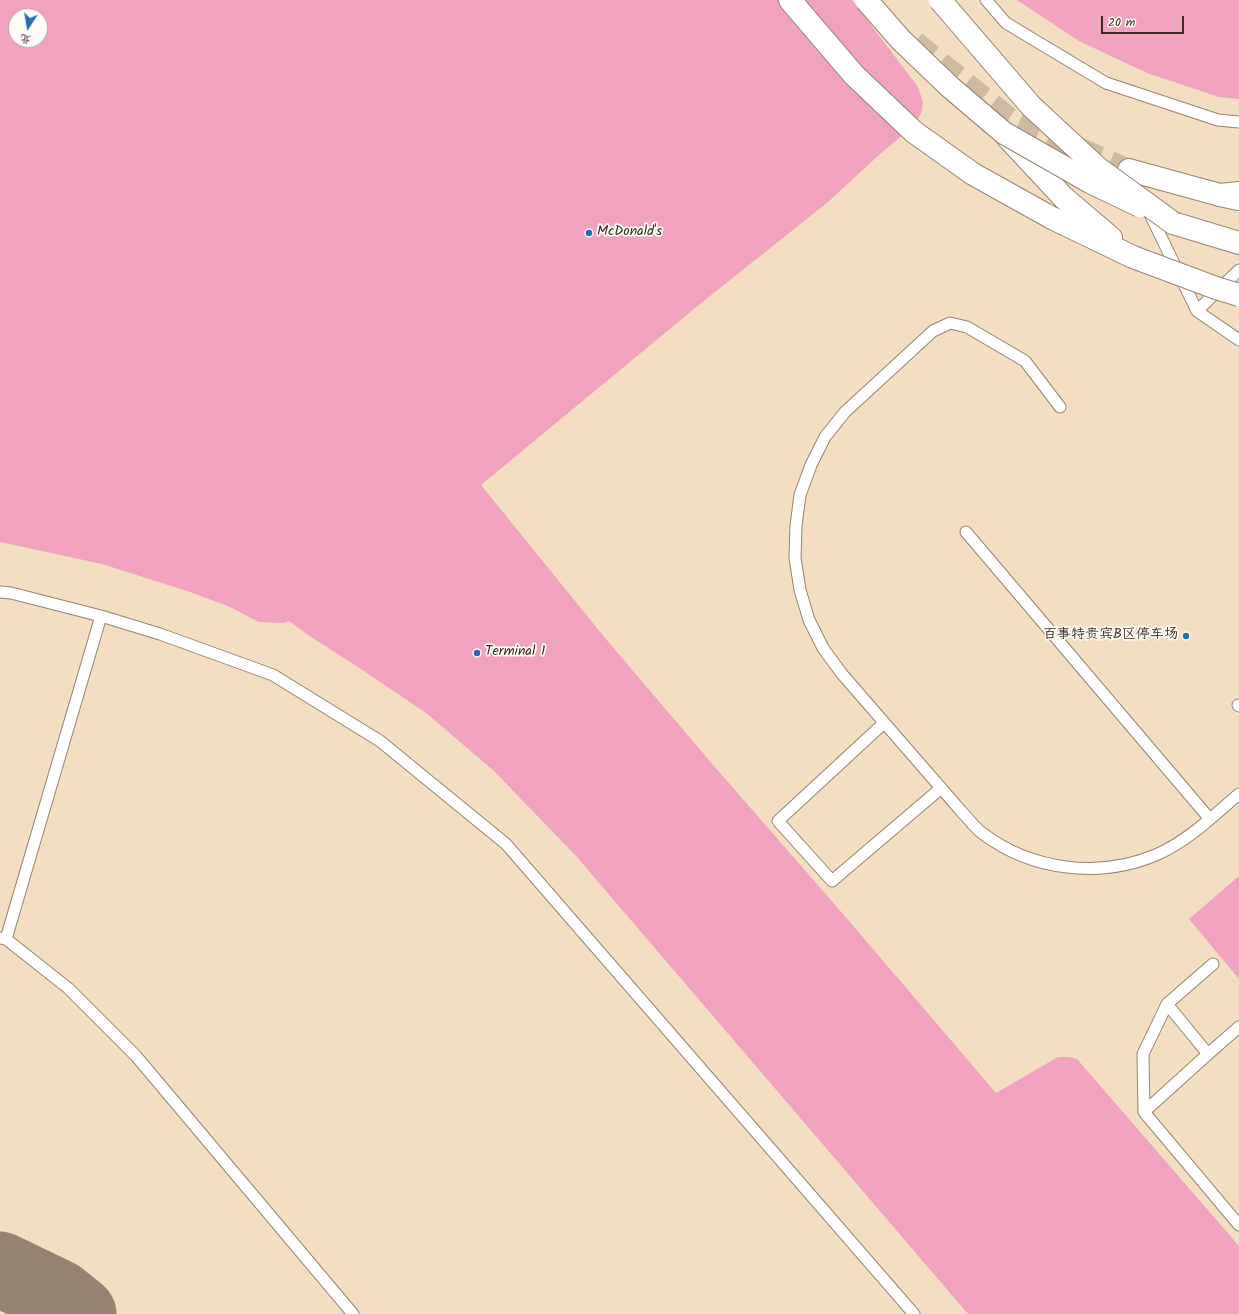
<!DOCTYPE html>
<meta charset="utf-8">
<style>
body{margin:0}
#map{position:relative;width:1239px;height:1314px;overflow:hidden;background:#f3dec2;font-family:Kalam,"LXGW WenKai TC",sans-serif}
canvas{display:block}
.north{position:absolute;left:8px;top:8px;width:40px;height:40px;box-sizing:border-box;background:#fdfcf7;border:1px solid #afa8a0;border-radius:50%;rotate:191deg;font-size:11px;font-weight:700;line-height:16px;text-align:center;color:#3b2a1e}
.north::after{content:'';display:block;margin:auto;width:14px;height:18px;background:#1f6fb2;clip-path:polygon(50% 0,100% 100%,50% 72%,0 100%)}
.scale{position:absolute;left:1101px;top:16px;width:83px;height:18px;box-sizing:border-box;border:2px solid #3b2a1e;border-top:0;padding-left:5px;font-size:12px;line-height:14px;white-space:nowrap;color:#3b2a1e;-webkit-text-stroke:3px #fdfcf7;paint-order:stroke}
</style>
<div id="map">
<canvas width="1239" height="1314"></canvas>
<div class="north">北</div>
<div class="scale">20 m</div>
</div>
<script>
const ctx = document.querySelector('canvas').getContext('2d');
ctx.lineJoin = 'round';
function trace(path, color, width, dash) {
  ctx.strokeStyle = color;
  ctx.lineWidth = width;
  ctx.lineCap = dash ? 'butt' : 'round';
  ctx.setLineDash(dash || []);
  ctx.stroke(path);
}
function fill(path, color) {
  ctx.fillStyle = color;
  ctx.fill(path, 'evenodd');
}
function write(font, color, halo, rows, align = 'center') {
  ctx.font = font + ' Kalam,"LXGW WenKai TC",sans-serif';
  ctx.lineWidth = 3.5;
  ctx.setLineDash([]);
  ctx.textBaseline = 'middle';
  ctx.strokeStyle = halo;
  ctx.fillStyle = color;
  for (const [text, x, y, turn = 0] of rows) {
    ctx.save();
    ctx.translate(x, y);
    ctx.rotate((+turn || 0) * Math.PI / 180);
    ctx.textAlign = isNaN(turn) ? turn : align;
    if (halo) ctx.strokeText(text, 0, 0);
    ctx.fillText(text, 0, 0);
    ctx.restore();
  }
}
const taxiway = new Path2D(`
 M 0,1269 L 58,1297 L 79,1314`);
const building = new Path2D(`
 M 0,0 L 852,0 L 918,87 L 923,102 L 921,113 L 915,125 L 880,154 L 828,202 L 700,304 L 481,485 L 605,638 L 714,766 L 843,914 L 996,1093 L 1058,1057 L 1069,1057 L 1077,1059 L 1239,1246 L 1239,1314 L 968,1314 L 576,856 L 494,771 L 426,713 L 361,669 L 311,637 L 289,621 L 283,623 L 259,622 L 230,607 L 190,592 L 102,564 L 0,542 ZM 16,16 L 40,16 L 40,40 L 16,40 Z
 M 1017,0 L 1239,0 L 1239,99 L 1219,97 L 1147,73 L 1079,41 Z
 M 1239,876 L 1239,979 L 1189,919 Z`);
const secondaryTunnel = new Path2D(`
 M 915,42 L 1009,118 L 1129,170`);
const service = new Path2D(`
 M 986,0 L 1006,23 L 1106,83 L 1218,120 L 1239,122
 M 1148,210 L 1197,311 L 1239,340
 M 1197,311 L 1239,270
 M 1060,407 L 1025,361 L 967,327 L 950,323 L 933,331 L 845,412 L 825,437 L 811,465 L 800,495 L 796,526 L 795,558 L 800,590 L 809,620 L 823,648 L 842,674 L 961,811 C 968,818 974,827 982,833 C 1032,871 1101,879 1158,854 C 1189,840 1214,815 1239,794
 M 966,532 L 1209,818
 M 0,592 L 11,593 L 101,616 L 160,634 L 273,675 L 380,741 L 506,844 L 914,1314
 M 1238,705 L 1239,706
 M 884,723 L 778,821 L 832,881 L 940,789
 M 0,938 L 6,939 L 68,988 L 136,1056 L 353,1314
 M 6,939 L 101,616
 M 1239,1027 L 1208,1054 L 1144,1112 L 1239,1225
 M 1208,1054 L 1167,1004 L 1213,964
 M 1144,1112 L 1143,1054 L 1167,1004`);
const minor = new Path2D(`
 M 790,0 L 854,75 L 914,132 L 973,174 L 1052,218 L 1133,257
 M 1008,138 L 1064,198 L 1111,238`);
const secondary = new Path2D(`
 M 1129,170 L 1220,195 L 1238,199`);
const trunk = new Path2D(`
 M 1220,195 L 1239,193
 M 1173,223 L 1239,243`);
const minorBridge = new Path2D(`
 M 866,0 L 901,40 L 950,87 L 1004,133 L 1090,182 L 1140,206
 M 1133,257 L 1216,288 L 1239,295`);
const trunkBridge = new Path2D(`
 M 940,0 L 1031,106 L 1099,169 L 1173,223`);
const markers = [
 [589,233,4,"#1f6fb2"],
 [1186,636,4,"#1f6fb2"],
 [477,653,4,"#1f6fb2"]
];
const poiNames = [
 ["McDonald's",597,233],
 ["百事特贵宾B区停车场",1178,636,"right"],
 ["Terminal 1",485,653]
];
trace(taxiway, '#978470', 75);
fill(building, '#f0a2bf');
trace(secondaryTunnel, '#cebaa1', 22, [22, 11]);
trace(service, '#978470', 13);
trace(minor, '#978470', 24);
trace(secondary, '#978470', 24);
trace(trunk, '#978470', 24);
trace(service, '#fff', 11);
trace(minor, '#fff', 22);
trace(secondary, '#fff', 22);
trace(trunk, '#fff', 22);
trace(minorBridge, '#978470', 24, []);
trace(trunkBridge, '#978470', 24, []);
trace(minorBridge, '#fff', 22);
trace(trunkBridge, '#fff', 22);
for (const [x, y, r, color] of markers) {
  const dot = new Path2D();
  dot.arc(x, y, r, 0, 2 * Math.PI);
  ctx.fillStyle = color;
  ctx.fill(dot);
  trace(dot, '#fdfcf7', 1.5);
}
write('14px', '#3b2a1e', '#fdfcf7', poiNames, 'left');
</script>
